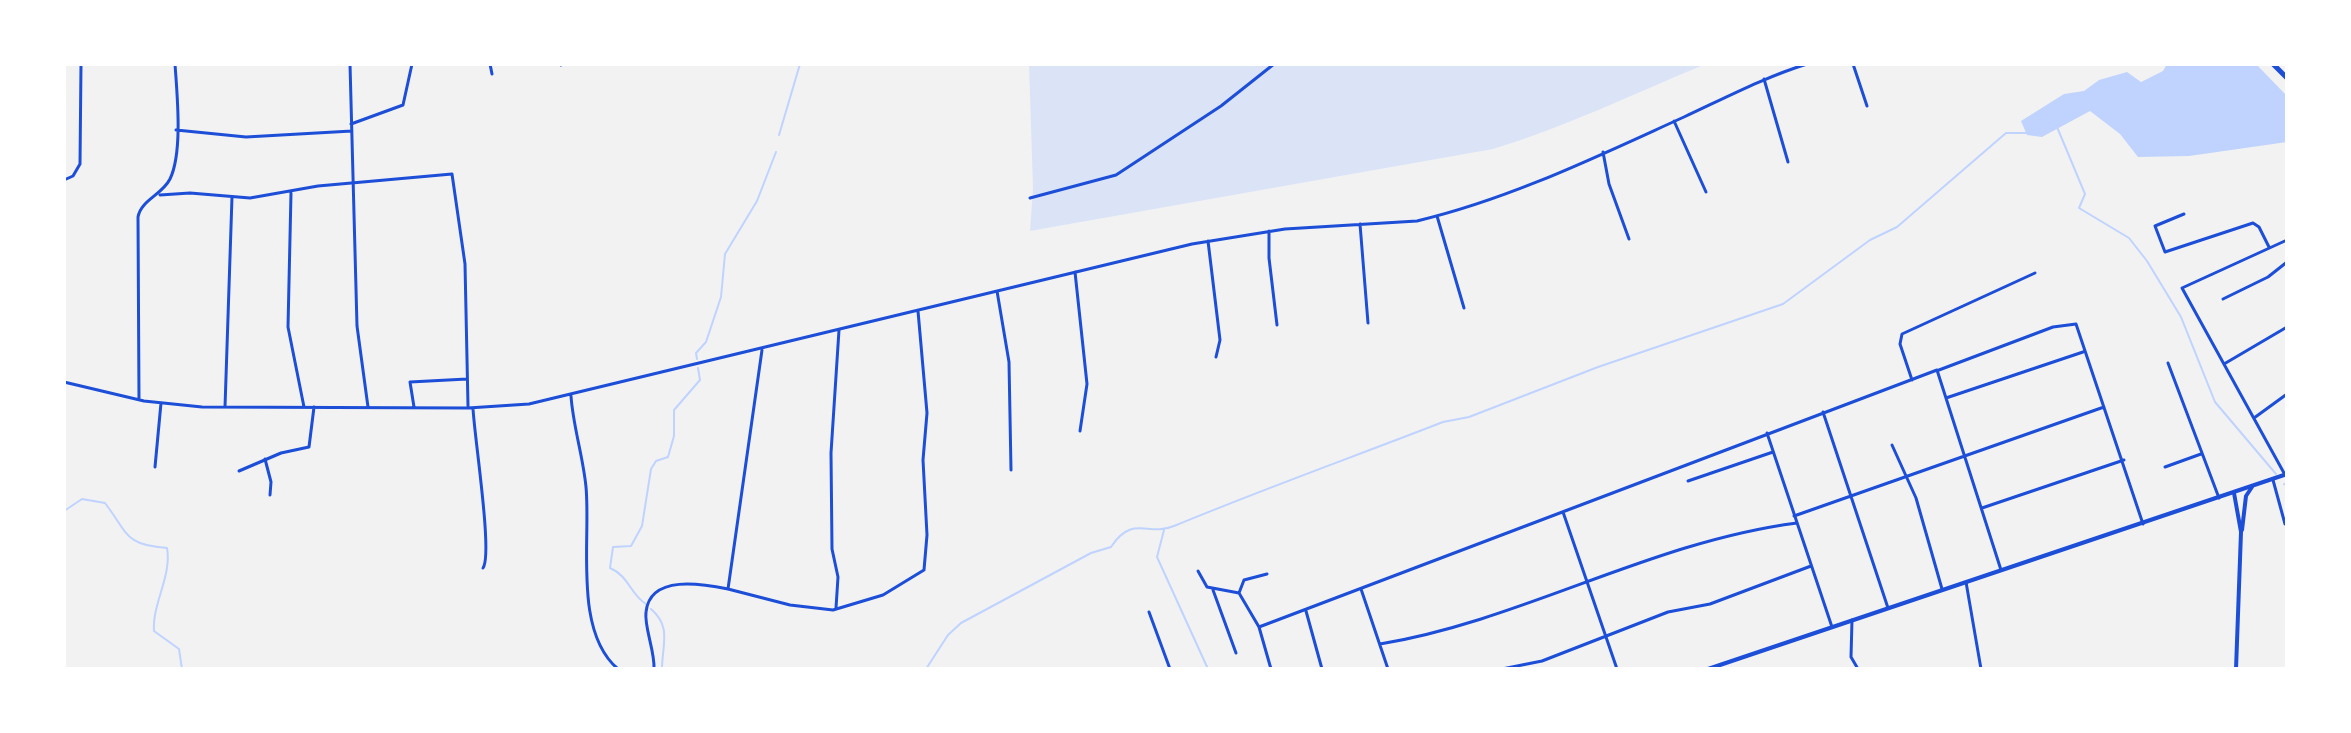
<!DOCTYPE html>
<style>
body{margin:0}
#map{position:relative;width:2351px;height:733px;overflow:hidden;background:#f2f2f2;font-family:"Open Sans",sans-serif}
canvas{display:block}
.frame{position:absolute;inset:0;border:66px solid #fff;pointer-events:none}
</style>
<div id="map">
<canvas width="2351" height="733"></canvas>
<div class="frame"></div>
</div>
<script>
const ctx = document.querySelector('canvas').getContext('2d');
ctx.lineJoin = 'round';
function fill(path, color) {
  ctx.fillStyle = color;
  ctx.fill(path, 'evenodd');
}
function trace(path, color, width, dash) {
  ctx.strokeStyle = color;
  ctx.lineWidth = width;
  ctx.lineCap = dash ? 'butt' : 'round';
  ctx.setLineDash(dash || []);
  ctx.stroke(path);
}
const green = new Path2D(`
 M 1029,64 L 1706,64 C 1635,93 1566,127 1493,149 L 1030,231 L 1033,189 Z`);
const water = new Path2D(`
 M 2167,64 L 2256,64 L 2287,96 L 2287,142 L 2189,156 L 2138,157 L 2120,134 L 2090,111 L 2042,137 L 2027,135 L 2021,121 L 2064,94 L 2084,91 L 2099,80 L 2127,72 L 2141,82 L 2163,71 Z`);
const stream = new Path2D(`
 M 2057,127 L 2085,194 L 2079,208 L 2129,238 L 2147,261 L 2181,317 L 2215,402 L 2276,474
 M 779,135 L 800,64
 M 697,359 L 696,353 L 706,342 L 721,297 L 725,254 L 757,201 L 776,152
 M 2284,484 L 2287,486
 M 64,511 L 82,499 L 105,503 C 128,533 124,545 167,548 C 172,576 152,604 154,631 L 179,649 L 182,669
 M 1164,530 L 1157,557 L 1208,669
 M 646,604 C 630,594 629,576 610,568 L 613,547 L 631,546 L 642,526 L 651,469 L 656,461 L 668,457 L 674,436 L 674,410 L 700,380 L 698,368
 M 651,609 C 672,627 662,645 662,669
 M 926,669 L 948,635 L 961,623 L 1091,553 L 1111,547 C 1133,514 1147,537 1174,526 C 1263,489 1353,457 1443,422 L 1469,417 L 1598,367 L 1783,304 L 1870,240 L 1897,227 L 2006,133 L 2027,133`);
const minor = new Path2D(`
 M 350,64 L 357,326 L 368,407
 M 490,64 L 492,74
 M 1853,64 L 1867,106
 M 561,65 L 563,64
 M 1764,79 L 1788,162
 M 1674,121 L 1706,192
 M 351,124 L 403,105 L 412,64
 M 176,130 L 246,137 L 352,131
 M 1603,152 L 1609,184 L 1629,239
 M 64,180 L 73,176 L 80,164 L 81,64
 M 291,193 L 288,327 L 304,407
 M 160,195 L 190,193 L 250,198 L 318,186 L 452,174 L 465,264 L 468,406
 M 1030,198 L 1116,175 L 1221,106 L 1274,64
 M 2184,214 L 2155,226 L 2165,252 L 2253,223 L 2259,227 L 2269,247
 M 1437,216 L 1464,308
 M 1360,224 L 1368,323
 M 1269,231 L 1269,258 L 1277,325
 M 1208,241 L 1220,340 L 1216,357
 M 1075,272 L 1087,384 L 1080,431
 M 997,291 L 1009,362 L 1011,470
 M 2223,299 L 2268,277 L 2287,262
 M 2168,363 L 2219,498
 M 2224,364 L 2287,327
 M 1939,370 L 2053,327 L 2076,324 L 2143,524
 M 1912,380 L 1900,344 L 1902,334 L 2035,273
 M 64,382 L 144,401 L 202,407 L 468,408 L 529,404 L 1192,244 L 1285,229 L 1417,221 C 1510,199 1598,156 1684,117 C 1725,98 1765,77 1807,64
 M 571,396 C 573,426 583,456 586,487 C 591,540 573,631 618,669
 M 1946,398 L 2083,352
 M 139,400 L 138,217 C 141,200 162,195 170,179 C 183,152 177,94 175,64
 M 225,407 L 232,197
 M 414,407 L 410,382 L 467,379
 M 473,408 C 474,435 493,554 483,568
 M 1823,412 L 1888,608
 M 2254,418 L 2287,394
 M 1767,433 L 1832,627
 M 1892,445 L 1916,498 L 1942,589
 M 265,459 L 271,482 L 270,495
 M 155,467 L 161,403
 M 2165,467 L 2201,454
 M 239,471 L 281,453 L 309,447 L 314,407
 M 2284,473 L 2182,288 L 2287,240
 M 2273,480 L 2285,524
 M 1688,481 L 1773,452
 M 1982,508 L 2124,460
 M 1563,512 L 1617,669
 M 1794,516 L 2104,407
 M 1198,571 L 1207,587 L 1239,593 L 1259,627
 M 1966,582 L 1981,669
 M 728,589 L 790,605 L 833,610 L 883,595 L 924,570 L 927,535 L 923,460 L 927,413 L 918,311
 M 1361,589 L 1388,669
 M 1213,590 L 1236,653
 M 1239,593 L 1244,580 L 1267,574
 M 836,608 L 838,577 L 832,549 L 831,453 L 839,330
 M 1306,611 L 1322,669
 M 1149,612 L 1170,669
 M 1852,620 L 1851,657 L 1858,669
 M 1380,644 C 1524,620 1650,542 1797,523
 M 654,669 C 655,651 644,627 646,612 C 650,574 703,584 728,589 L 762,350
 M 1271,669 L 1259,627 L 1937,370 L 2001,570
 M 1502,669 L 1542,661 L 1668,612 L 1710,604 L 1811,566`);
const tertiary = new Path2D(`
 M 2234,493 L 2241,532 L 2236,669
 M 2242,530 L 2246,496 L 2252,487`);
const secondary = new Path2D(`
 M 1708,669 L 2287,474`);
const trunk = new Path2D(`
 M 2273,64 L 2287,78`);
fill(green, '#dbe4f7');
fill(water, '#bfd3fe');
trace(stream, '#bfd3fe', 2);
trace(minor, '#1d4ed8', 3);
trace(tertiary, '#1d4ed8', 4);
trace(secondary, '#1d4ed8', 4);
trace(trunk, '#1d4ed8', 5);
</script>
